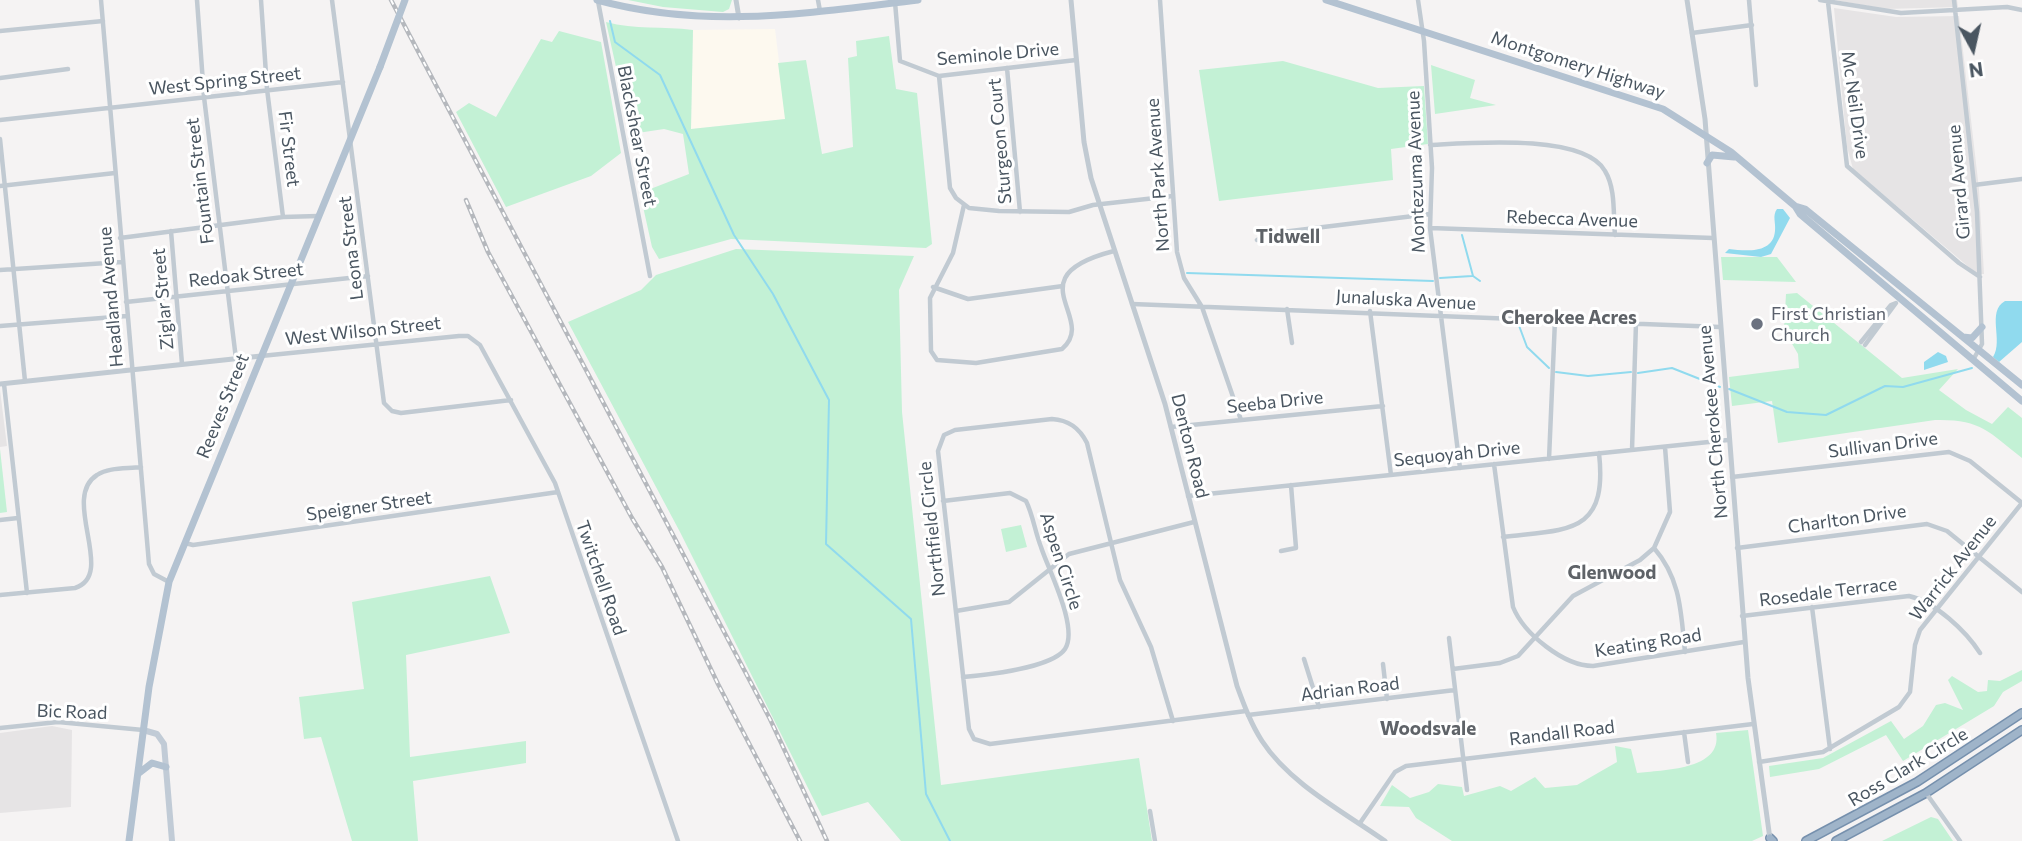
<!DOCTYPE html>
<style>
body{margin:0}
#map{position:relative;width:2022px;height:841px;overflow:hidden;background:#f5f3f3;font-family:Commissioner,sans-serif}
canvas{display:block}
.north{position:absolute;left:1938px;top:14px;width:70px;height:70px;-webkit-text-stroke:5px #fff;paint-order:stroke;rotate:172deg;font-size:19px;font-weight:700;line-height:28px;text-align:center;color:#4a5661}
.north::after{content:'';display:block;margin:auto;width:24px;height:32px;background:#4a5661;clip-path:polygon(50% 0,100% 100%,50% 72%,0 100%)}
</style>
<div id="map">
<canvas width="2022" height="841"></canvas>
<div class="north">N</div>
</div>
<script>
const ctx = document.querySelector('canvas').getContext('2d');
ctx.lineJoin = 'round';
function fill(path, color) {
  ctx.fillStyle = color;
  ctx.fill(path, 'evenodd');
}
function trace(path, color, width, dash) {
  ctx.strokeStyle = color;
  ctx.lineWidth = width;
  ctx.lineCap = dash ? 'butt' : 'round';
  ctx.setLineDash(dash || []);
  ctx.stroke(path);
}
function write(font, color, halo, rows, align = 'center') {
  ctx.font = font + ' Commissioner,sans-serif';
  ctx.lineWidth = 6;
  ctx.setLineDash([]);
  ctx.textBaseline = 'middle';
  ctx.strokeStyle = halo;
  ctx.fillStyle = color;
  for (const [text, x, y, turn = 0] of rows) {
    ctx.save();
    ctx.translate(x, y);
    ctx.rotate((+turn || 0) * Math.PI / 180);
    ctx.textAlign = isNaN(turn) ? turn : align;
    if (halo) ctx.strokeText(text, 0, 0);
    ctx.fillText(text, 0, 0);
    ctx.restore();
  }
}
const commercial = new Path2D(`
 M 775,29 L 786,119 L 691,129 L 693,30 Z`);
const education = new Path2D(`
 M 1834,0 L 1957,0 L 1958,7 L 1886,9 Z
 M 1834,8 L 1896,17 L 1959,16 L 1979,189 L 1984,274 L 1977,274 L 1853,169 L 1847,147 Z
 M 0,390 L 7,446 L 0,447 Z
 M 52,726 L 72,730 L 71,807 L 0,813 L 0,733 Z`);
const green = new Path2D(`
 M 628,0 L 732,0 L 729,9 L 723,12 L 663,7 Z
 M 606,22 C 635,30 663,26 693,30 L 691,129 L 785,119 L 778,63 L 806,60 L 822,154 L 853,147 L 848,58 L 857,56 L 856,41 L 889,36 L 896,89 L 917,93 L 932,244 L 926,248 L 731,239 L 659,259 L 652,247 L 640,193 L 689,174 L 683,134 L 664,129 L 631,134 Z
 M 559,31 L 601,42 L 621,153 L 591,176 L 506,207 L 456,112 L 469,103 L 496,117 L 541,39 L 552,42 Z
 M 1283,61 L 1378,88 L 1424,86 L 1428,144 L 1391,149 L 1393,180 L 1219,201 L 1199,70 Z
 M 1431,65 L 1475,80 L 1470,98 L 1496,105 L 1435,114 Z
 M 736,249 L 914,256 L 899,290 L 902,412 L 941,785 L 1139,758 L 1152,841 L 901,841 L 868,802 L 822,816 L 680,532 L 568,322 L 641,290 L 656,275 Z
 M 1721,257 L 1777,257 L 1796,282 L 1723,280 Z
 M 1797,293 L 1902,378 L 1958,369 L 1939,390 L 1966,410 L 1992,424 L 2008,407 L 2022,418 L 2022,458 C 1988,431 1980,419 1935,420 L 1778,443 L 1772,401 L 1732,406 L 1729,377 L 1799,368 L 1798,354 L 1784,330 L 1786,294 Z
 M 0,449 L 7,512 L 0,513 Z
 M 1021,525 L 1027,547 L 1006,552 L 1001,529 Z
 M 490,576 L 510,633 L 406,655 L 410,757 L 526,741 L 526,763 L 413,781 L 418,841 L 352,841 L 321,737 L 304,739 L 299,697 L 364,689 L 352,602 Z
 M 2022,670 L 2022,681 L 2003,692 L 1994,706 L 1903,761 L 1886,735 L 1819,769 L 1770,777 L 1769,766 L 1823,758 L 1891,721 L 1904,739 L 1923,726 L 1936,705 L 1945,703 L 1963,710 L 1948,680 L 1952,676 L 1978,692 L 1987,691 L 1988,680 L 2000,681 Z
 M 1748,730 L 1763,836 L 1752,841 L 1452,841 L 1416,818 L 1409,807 L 1380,806 L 1392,785 L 1410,798 L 1429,792 L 1438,784 L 1462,787 L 1464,796 L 1500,786 L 1511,791 L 1535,777 L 1545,788 L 1577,785 L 1617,762 L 1615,746 L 1631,749 L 1637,773 C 1662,770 1723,770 1716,733 Z
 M 1931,817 L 1938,819 L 1953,841 L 1882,841 Z`);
const water = new Path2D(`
 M 1777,209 L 1783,209 L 1790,218 L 1771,254 L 1761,257 L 1725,253 L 1729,249 C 1746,251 1773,254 1775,231 C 1776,222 1772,216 1777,209 Z
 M 2005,301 L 2022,301 L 2022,342 L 1999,362 L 1993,357 C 2004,340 1986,312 2005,301 Z
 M 1938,352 L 1946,356 L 1948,362 L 1924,370 L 1924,362 Z`);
const stream = new Path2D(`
 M 610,21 L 615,42 L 660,75 L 734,235 L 773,294 L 829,400 L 826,544 L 911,619 L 926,794 L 950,841
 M 1462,235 L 1473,276 L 1480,281
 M 1187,273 L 1433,281
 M 1440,278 L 1472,276
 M 1518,323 L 1527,347 L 1549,368
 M 1556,372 L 1588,376 L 1631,372
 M 1638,373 L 1672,368 L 1720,387
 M 1729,389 L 1787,412 L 1826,415 L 1885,386 L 1903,387 L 1972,368`);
const minor = new Path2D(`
 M 101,0 L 149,564 L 154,574 L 169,582
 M 197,0 L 204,97 L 236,359
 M 261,0 L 267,89 L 283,217
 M 332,0 L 384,403 L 392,411 L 401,413 L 511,400
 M 818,0 L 820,11
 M 1160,0 L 1177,252 L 1184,278 L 1202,307 L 1241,420
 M 1418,0 L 1424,41 L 1432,168 L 1430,228 L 1460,468
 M 1749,0 L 1756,85
 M 1820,0 L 1901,13 L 2007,7 L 2022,10
 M 1954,0 L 1977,212 L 1982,344 L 1973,360
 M 598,1 L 650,276
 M 895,2 L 900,61 L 939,76 L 1076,60
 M 1828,2 L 1847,166 L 1959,263 L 1980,277
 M 0,31 L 103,21
 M 1692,33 L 1752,25
 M 1007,68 L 1020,212
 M 939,76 L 950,188 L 956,198 L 969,208 L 999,211 L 1069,212 L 1093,205 L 1173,196
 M 0,78 L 68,69
 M 0,120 L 343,82
 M 0,139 L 25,381
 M 1430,145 C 1469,143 1584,133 1605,171 C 1616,189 1613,215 1615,235
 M 1974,185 L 2022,179
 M 0,186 L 115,173
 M 964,205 L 953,253 L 930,298 L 931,351 L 937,360 L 976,363 L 1062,349 C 1099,318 1013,277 1114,251
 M 1430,228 L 1713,238
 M 171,231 L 182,364
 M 120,238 L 283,217 L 318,216
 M 1257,240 L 1266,234 L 1430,214
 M 0,270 L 122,262
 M 933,287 L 968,299 L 1063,286
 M 126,302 L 368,276
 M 1132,304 L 1720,327
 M 1287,309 L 1292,343
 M 1370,311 L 1391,475
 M 0,326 L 127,316
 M 1861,342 L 1891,305 L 1896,303 L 1865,345
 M 261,356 L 459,336 L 468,336 L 480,345 L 555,483 L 678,841
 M 4,384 L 27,593
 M 1171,427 L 1383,406
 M 1632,450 L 1636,323
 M 1549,459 L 1555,320
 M 1494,464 L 1513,607 C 1524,634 1564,666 1593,666 L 1744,642
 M 1732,477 L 1949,452 L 1970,461 L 2022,503
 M 1188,496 L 1728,440
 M 943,501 L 1010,493 L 1026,501 C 1033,515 1035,532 1041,547 C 1048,569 1079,628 1065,649 C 1052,668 985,675 963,677
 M 0,520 L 18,518
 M 1503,537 C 1568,529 1608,535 1599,453
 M 185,543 L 193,545 L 558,492
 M 1654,548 C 1681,579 1681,613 1685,652
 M 1737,548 L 1927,524 L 1947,531 L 2022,592
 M 1281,551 L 1296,548 L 1291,485
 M 0,595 L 75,588 C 117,575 60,498 97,475 C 109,467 127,469 141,467
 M 1812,607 L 1830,749
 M 956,611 L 1009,602 L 1069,554 L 1194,522
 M 1742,616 L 1909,596 C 1935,602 1966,631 1980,653
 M 1449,638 L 1467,790
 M 1304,659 L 1319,707
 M 1383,664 L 1387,699
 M 1453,669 L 1500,663 L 1518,656 L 1573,596 L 1640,560 L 1654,548 L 1670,512 L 1665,447
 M 1248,715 L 1455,690
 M 1173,721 L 1151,647 L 1120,580 L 1087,443 C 1079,427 1068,420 1052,419 L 955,430 L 944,435 L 938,451 L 969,729 L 974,739 L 990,744 L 1246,711
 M 0,728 L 58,722 L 143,730
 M 1684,732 L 1688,762
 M 1759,762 L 1823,752 L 1899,707 L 1910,692 L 1915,645 L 1920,630 L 2022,503
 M 1926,793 L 1960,841
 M 1150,811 L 1155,841
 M 1360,823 L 1395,772 L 1406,766 L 1753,724`);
const tertiary = new Path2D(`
 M 736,0 L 739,18
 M 1071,0 L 1084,142 L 1091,178 L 1165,404 L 1237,686 C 1244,705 1251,724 1262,741 C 1290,784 1344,812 1385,841
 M 1687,0 L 1705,119 L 1748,678 L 1770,839
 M 0,384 L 261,356`);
const secondary = new Path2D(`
 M 143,730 L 157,734 L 164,744 L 172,841`);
const primary = new Path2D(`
 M 597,0 C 707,30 807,13 918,0
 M 1326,0 L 1663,109 L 1731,152 L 1795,206 L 1800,214 L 2022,401
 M 1707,163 L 1712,155 L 1734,157
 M 1795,206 L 1805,209 L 2022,385
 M 1963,337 L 1972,338 L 1982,327
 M 139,773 L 152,763 L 166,767
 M 129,841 L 149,687 L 169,582 L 380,67`);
const trunk = new Path2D(`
 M 1770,838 L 1773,841
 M 1806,841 L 1917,782 L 2022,713
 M 1836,841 L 1926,793 L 2022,730`);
const rail = new Path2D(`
 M 391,0 L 770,719 L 827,841
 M 466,200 L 488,252 L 632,518 L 662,567 L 718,684 L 800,841`);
const primaryBridge = new Path2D(`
 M 380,67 L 405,0`);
const markers = [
 [1757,324,7,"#6b7280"]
];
const streetNames = [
 ["Seminole Drive",998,54,-5],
 ["Montgomery Highway",1578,65,18],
 ["West Spring Street",225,81,-6],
 ["Mc Neil Drive",1855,105,82],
 ["Blackshear Street",637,136,79],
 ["Sturgeon Court",1000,141,-95],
 ["Fir Street",289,149,83],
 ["Montezuma Avenue",1416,172,-92],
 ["North Park Avenue",1158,175,-94],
 ["Fountain Street",200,181,-97],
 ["Girard Avenue",1959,182,-95],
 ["Rebecca Avenue",1572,219,2],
 ["Leona Street",351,248,-97],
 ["Redoak Street",246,275,-6],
 ["Headland Avenue",111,297,-95],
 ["Ziglar Street",163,299,-95],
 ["Junaluska Avenue",1406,300,3],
 ["West Wilson Street",363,331,-6],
 ["Seeba Drive",1275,402,-6],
 ["Reeves Street",223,406,-68],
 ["North Cherokee Avenue",1713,422,-95],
 ["Sullivan Drive",1883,445,-7],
 ["Denton Road",1190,446,76],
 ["Sequoyah Drive",1457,454,-6],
 ["Speigner Street",369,506,-8],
 ["Charlton Drive",1847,519,-8],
 ["Northfield Circle",932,529,-96],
 ["Aspen Circle",1061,561,72],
 ["Warrick Avenue",1953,568,-52],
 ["Twitchell Road",601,578,71],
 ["Rosedale Terrace",1828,592,-7],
 ["Keating Road",1648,643,-9],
 ["Adrian Road",1350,689,-7],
 ["Bic Road",72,712,2],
 ["Randall Road",1562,733,-7],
 ["Ross Clark Circle",1908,767,-31]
];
const worshipNames = [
 ["First Christian",1771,314],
 ["Church",1771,335]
];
const neighbourhoodNames = [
 ["Tidwell",1288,237],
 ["Cherokee Acres",1569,318],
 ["Glenwood",1612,573],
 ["Woodsvale",1428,729]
];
fill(commercial, '#fdf9ef');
fill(education, '#e6e4e5');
fill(green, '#c3f1d5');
fill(water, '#90daee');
trace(stream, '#90daee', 2);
trace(trunk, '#7690ad', 10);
trace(minor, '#c1cad2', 4.5);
trace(tertiary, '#c1cad2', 5);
trace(secondary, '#c1cbd6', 6);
trace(primary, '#b3c2d1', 7);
trace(trunk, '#9fb4c9', 7);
trace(rail, '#b5b8bd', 4.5);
trace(rail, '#fff', 2, [5]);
trace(primaryBridge, '#b3c2d1', 7);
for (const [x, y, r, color] of markers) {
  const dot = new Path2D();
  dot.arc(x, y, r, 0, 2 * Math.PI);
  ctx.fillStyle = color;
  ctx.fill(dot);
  trace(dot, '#fff', 2.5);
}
write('18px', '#4a5661', '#fff', streetNames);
write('18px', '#5b616d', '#fff', worshipNames, 'left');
write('bold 19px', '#5f6368', '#fff', neighbourhoodNames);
</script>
